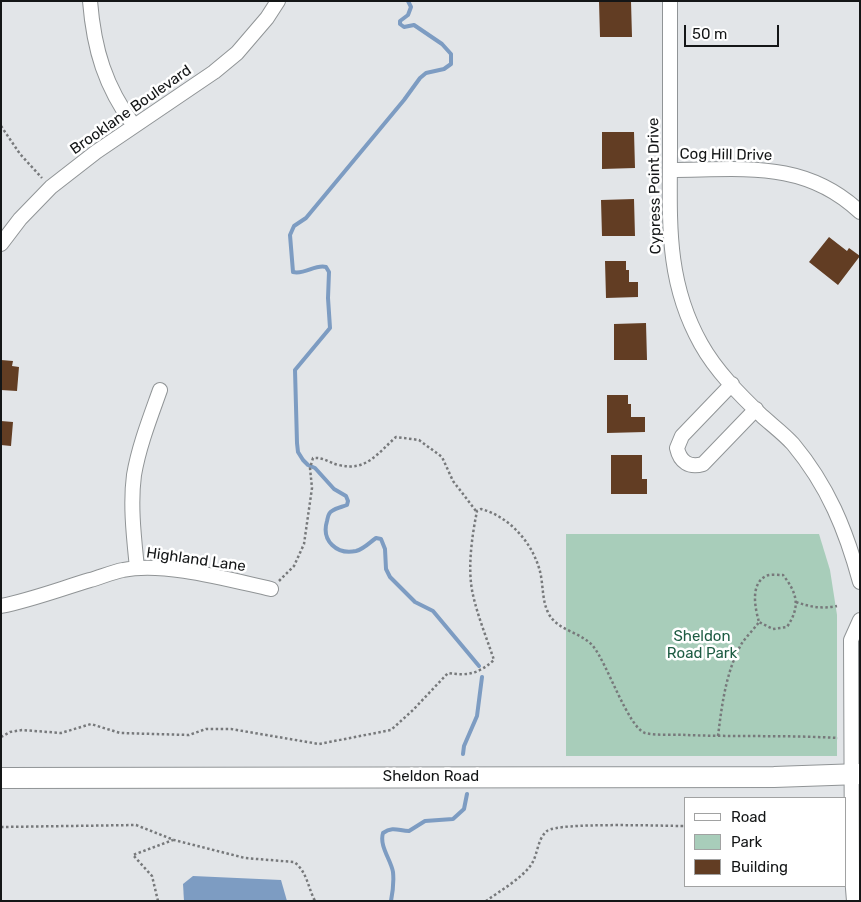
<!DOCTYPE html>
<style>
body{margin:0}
#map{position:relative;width:861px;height:902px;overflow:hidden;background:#e2e5e8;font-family:Rubik,sans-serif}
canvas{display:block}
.frame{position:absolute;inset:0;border:2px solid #141617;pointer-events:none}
.legend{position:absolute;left:684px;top:797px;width:162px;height:90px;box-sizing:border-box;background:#fff;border:1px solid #a1a2a2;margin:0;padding:6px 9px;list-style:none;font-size:15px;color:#141617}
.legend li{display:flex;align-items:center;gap:10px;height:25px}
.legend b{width:25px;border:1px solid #a1a2a2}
.scale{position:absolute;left:684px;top:25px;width:95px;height:22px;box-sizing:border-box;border:2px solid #141617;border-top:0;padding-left:6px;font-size:15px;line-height:18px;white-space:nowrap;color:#141617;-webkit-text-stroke:4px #fff;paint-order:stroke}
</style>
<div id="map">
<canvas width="861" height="902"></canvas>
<div class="frame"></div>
<ul class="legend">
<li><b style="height:6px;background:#fff"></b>Road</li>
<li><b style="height:14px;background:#a8cdba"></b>Park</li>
<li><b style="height:14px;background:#623d23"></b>Building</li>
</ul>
<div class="scale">50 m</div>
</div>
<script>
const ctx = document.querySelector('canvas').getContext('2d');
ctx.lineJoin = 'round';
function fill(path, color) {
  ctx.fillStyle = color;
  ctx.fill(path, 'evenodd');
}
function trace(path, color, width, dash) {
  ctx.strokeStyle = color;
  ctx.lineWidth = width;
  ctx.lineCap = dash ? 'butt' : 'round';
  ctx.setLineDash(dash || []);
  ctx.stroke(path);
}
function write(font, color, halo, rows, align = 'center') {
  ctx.font = font + ' Rubik,sans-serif';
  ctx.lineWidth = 5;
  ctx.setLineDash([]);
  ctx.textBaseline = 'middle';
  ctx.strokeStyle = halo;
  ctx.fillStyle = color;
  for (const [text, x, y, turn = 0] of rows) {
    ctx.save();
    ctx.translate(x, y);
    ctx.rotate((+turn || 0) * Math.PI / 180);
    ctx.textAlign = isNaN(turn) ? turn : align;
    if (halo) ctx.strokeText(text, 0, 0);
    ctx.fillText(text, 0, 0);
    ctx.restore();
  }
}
const green = new Path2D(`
 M 566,534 L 819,534 L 830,570 L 837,615 L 837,756 L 566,756 Z`);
const water = new Path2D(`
 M 193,876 L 281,880 L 287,901 L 184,901 L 183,884 Z`);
const stream = new Path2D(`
 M 408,1 L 411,7 L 408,15 L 400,21 L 400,24 L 404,27 L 414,25 L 442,44 L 451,54 L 451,64 L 444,69 L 426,73 L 420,78 L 404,100 L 306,218 L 294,226 L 290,235 L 293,272 C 305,275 315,264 326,267 L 329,272 L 328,298 L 330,328 L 295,370 L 297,443 L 298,452 L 303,460 L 308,465 L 315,468 L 334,489 L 346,496 L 348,501 L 347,505 C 342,507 336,508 332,511 C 328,513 328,517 327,521 C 321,541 337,555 356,551 C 364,549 370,542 376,538 L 381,539 L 385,549 L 386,569 L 390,577 L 415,602 L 433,611 L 479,666
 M 463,754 L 464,746 L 477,716 L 482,677
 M 391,901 C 393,891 394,882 393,872 C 391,860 379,846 383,833 C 393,826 399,831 409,831 L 425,821 L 453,819 L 464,809 L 467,794`);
const building = new Path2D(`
 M 599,1 L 631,1 L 632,37 L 600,37 Z
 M 602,132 L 634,132 L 635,168 L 602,169 Z
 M 634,199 L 635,236 L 602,236 L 601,200 Z
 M 829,237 L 847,251 L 849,248 L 860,256 L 838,285 L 809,262 Z
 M 605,261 L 626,261 L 626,270 L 629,270 L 629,282 L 638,282 L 638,297 L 606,298 Z
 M 646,323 L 647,360 L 614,360 L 614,324 Z
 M 1,360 L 13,361 L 12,366 L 19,367 L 17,391 L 1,390 Z
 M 607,395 L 628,395 L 628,404 L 631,404 L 631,417 L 645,417 L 645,432 L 607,433 Z
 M 1,421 L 13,422 L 11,446 L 1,445 Z
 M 611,455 L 642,455 L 642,479 L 647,479 L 647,494 L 611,494 Z`);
const path = new Path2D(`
 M 1,126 L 20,154 L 42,178
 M 279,581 L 294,566 L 304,544 L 312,488 L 310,468 L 313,458 C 324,457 329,463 339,465 C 366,472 378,453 396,437 L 419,440 L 442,457 L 453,481 L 476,511
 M 796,602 C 810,607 822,609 837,606
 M 718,736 C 722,704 726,671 742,643 C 747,636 754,629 759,622 C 755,608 750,584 766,576 C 770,574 778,575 783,575 C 797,593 801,606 787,627 L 773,629 L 759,622
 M 1,737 L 10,732 L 22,730 L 61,733 L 91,724 L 120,733 L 189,735 L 206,729 L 231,729 L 319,744 L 391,730 L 413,710 L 448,673 C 468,676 478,674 494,660 C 487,639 478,617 473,595 C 467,569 472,536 477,511 L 481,509 C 508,516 531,541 539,568 C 544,583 541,602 550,616 C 560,631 582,633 593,646 C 607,663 628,727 645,733 C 658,736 674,734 687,735 C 737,737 788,735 838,738
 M 1,827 L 136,825 L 174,840 L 245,858 L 294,862 C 307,871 308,888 315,901
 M 158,901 L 152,876 L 133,855 L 173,840
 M 486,901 C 500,891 522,878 531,865 C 538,855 537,839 547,831 C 558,822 665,826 685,826`);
const street = new Path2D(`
 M 90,1 C 94,50 105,86 134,126
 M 670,1 C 670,50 670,100 670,149 C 670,219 665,280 701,344 C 716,371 740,395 762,416 C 772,425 784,434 793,444 C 828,486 846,530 860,582
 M 670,170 C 741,170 804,159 860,212
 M 1,244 L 20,219 L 51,187 L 96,152 L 214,72 L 237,53 L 267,18 L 278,1
 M 732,384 L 682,436 L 677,448 C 680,462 689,468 703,464 L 756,409
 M 137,568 C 134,538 130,505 134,475 C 139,446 150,418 160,390
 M 1,606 C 31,600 60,589 90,580 C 101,577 112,572 123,570 C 163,561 230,580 271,589
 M 854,901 L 852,876 L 851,640 L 860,620`);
const secondary = new Path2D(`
 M 1,778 L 774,777 L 860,774`);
const streetNames = [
 ["Brooklane Boulevard",131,110,-35],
 ["Cog Hill Drive",726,155,1],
 ["Cypress Point Drive",655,186,-91],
 ["Highland Lane",196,560,8],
 ["Sheldon Road",431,777]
];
const parkNames = [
 ["Sheldon",702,637],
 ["Road Park",702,654]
];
fill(green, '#a8cdba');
fill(water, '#7d9cc2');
trace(stream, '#7d9cc2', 4);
fill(building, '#623d23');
trace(street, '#909496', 16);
trace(secondary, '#909496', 22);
trace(path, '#77797b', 2.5, [2.5, 2.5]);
trace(street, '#fff', 14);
trace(secondary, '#fff', 20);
write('15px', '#141617', '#fff', streetNames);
write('15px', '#1e5c43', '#fff', parkNames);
</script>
